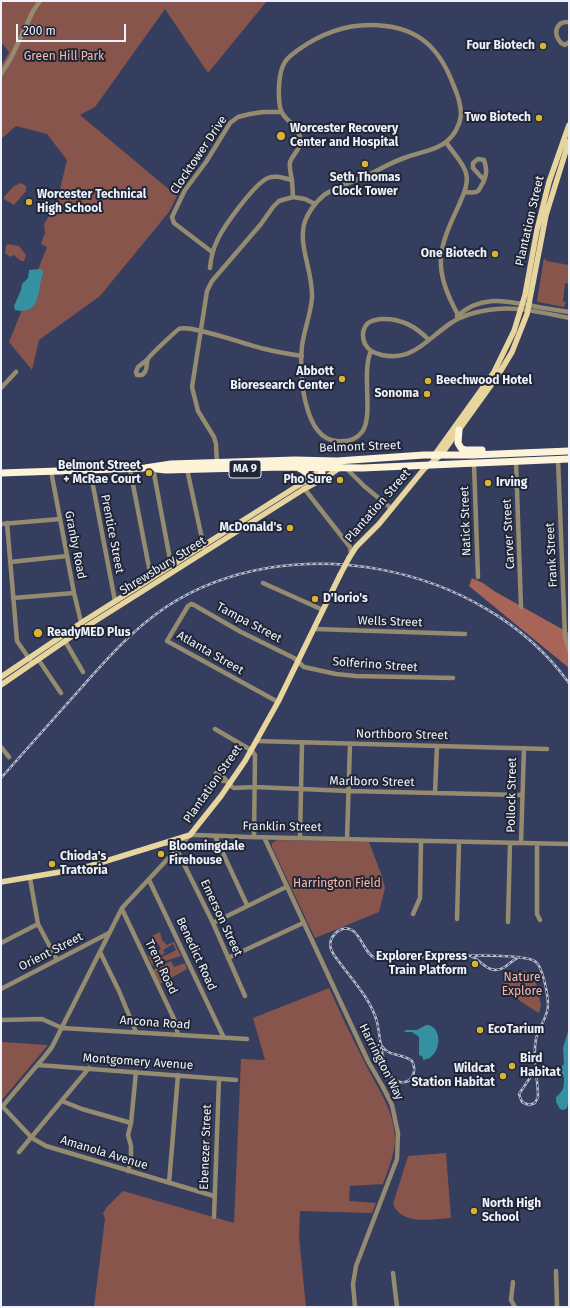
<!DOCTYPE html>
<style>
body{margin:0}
#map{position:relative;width:570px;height:1308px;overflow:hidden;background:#353e5f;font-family:"Fira Sans",sans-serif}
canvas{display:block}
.frame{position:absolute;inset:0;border:2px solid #eef2ff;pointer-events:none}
.scale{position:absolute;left:16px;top:24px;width:110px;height:18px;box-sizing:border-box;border:2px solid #eef2ff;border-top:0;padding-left:5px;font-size:12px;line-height:14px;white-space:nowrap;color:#eef2ff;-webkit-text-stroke:3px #212635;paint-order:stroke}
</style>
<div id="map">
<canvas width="570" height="1308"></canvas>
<div class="frame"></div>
<div class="scale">200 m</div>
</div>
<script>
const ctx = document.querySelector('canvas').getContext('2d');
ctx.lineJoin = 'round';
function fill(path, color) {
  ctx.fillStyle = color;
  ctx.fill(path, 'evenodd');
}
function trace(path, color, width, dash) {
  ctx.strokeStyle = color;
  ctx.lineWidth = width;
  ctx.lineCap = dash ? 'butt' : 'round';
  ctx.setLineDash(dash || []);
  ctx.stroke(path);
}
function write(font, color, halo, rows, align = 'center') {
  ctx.font = font + ' "Fira Sans",sans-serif';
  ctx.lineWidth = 4;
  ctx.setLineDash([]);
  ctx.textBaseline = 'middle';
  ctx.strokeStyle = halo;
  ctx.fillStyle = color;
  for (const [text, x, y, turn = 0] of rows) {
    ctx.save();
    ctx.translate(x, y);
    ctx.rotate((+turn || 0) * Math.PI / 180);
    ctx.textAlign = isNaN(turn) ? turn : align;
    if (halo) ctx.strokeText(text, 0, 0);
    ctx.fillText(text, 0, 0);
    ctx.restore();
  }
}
const green = new Path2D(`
 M 1,1 L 267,1 L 208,73 L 165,9 L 95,107 L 80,115 L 177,196 L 169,212 L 100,296 L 39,340 L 32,370 L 9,342 L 47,247 L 43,245 L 41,243 L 45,233 L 44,224 L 50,214 L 53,202 L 57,202 L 67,160 L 47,134 L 16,126 C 10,130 7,135 1,139 L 1,66 L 9,52 L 1,42 Z
 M 21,183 L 26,186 L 26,191 L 14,205 L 4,199 L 4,197 L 14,186 Z
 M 8,244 L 19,246 L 26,255 L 24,261 L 21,261 L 14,255 L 10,257 L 5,253 L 6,246 Z
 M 544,258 L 547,261 L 569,265 L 569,284 L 565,283 L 563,301 L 566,302 L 564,307 L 538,302 L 537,301 Z
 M 277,840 L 369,842 L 382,876 L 385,888 L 379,912 L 315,938 L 272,847 L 272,843 Z
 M 160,932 L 162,940 L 167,945 L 174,942 L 181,956 L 159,963 L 162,957 L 176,950 L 173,944 L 163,950 L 165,953 L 160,956 L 157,963 L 152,965 L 148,956 L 161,949 L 157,942 L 155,943 L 152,936 Z
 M 171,961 L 174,967 L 185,963 L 187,969 L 160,984 L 153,970 Z
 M 519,971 L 525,971 L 531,974 L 535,978 L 541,1005 L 539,1013 C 525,1004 509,996 502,981 L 509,974 Z
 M 329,988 C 340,1012 351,1036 363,1059 C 375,1085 394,1108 395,1138 C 395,1154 388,1170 383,1184 L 350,1186 L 349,1201 L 376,1203 L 372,1213 L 300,1211 L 299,1237 L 306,1307 L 94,1307 L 105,1219 L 103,1213 L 106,1208 L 123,1191 L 234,1223 L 241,1059 L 265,1060 L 253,1018 Z
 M 1,1042 L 48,1045 L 1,1101 Z
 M 446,1153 L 451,1218 C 433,1219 402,1226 393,1204 L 408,1156 Z`);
const forest = new Path2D(`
 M 472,578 L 483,583 L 494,591 L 569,633 L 569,668 L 469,586 Z`);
const water = new Path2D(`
 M 40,269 L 43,271 L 43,273 C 37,289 42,316 15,310 L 14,306 L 21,290 L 22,284 L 28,278 L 29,270 Z
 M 426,1025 C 443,1024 443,1058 423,1060 L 423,1057 L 419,1055 L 419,1037 L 412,1032 L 404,1032 L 406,1030 L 417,1030 Z
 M 569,1028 L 569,1100 L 567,1108 L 564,1110 L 560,1109 L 556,1102 L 556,1097 C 564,1091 564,1086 564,1077 L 559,1075 L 557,1072 L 564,1064 L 563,1048 Z`);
const minor = new Path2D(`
 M 569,22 C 555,21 553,34 561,43 L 565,45 L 569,42
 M 1,74 L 11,58 L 33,11 L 40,1
 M 446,142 C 452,152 463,162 466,173 C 469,184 463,195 459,205 C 437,251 433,268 458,315
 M 292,180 C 291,175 289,167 290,162 C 293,153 301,151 300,137 C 298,124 282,120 280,107 C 278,96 278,72 285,62 C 288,57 293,54 298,50 C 319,35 344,25 370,25 C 414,25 438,44 453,84 C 457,94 461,103 461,115 C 460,125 454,136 446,142 C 435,151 420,152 407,157 C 394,161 382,168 370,174 C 355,181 338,186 324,195 C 316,202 309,211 305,221 C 297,244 313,271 312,297 C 311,314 304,330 302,346 C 299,372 303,439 337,441 C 346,442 356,440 362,432 C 374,416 361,372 371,351
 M 465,192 C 469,192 474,194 478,191 C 480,189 481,185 483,183 C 487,174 487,169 484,160 L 478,159 L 473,163 L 473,168 L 484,180
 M 212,252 L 174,223 L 172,217 L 185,190 L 206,162 L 230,123 L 238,117 L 250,114 L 263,112 L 281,112
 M 210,268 C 211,258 213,249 217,241 C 223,227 255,183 268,178 C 276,175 283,178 292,180 L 293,197 L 305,199 L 315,204
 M 457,316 C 480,296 501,300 529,305 C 542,308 556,310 569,312
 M 429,340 C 415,326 401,318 381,319 C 376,320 371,320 367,324 C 362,330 362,337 365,344 C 369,351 374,353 382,355 C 413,362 428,338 451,323 C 461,316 475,312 488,310 C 514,305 543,313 569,318
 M 148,359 L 138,367 L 136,372 L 137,375 L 142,375 C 149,370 145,365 148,359 C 149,356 176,331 179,329 C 190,324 250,346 265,349 C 277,352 289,354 302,356
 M 1,388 L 16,372
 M 558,459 L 565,637 L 569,650
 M 516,461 L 521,607
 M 474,464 L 478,577
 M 217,465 L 216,444 L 214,437 L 198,411 L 192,387 L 207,291 L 212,281 L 261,224 L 273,207 L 279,201 L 293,197
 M 153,468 L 171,565
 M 130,469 L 151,578
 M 187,469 L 204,548
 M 347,469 L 364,486 L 392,509
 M 90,470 L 115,601
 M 51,471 L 74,593 L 81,622
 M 303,487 L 350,547 L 351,553
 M 7,523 L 17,641 L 30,660
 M 1,524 L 60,519
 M 10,562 L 67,556
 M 263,583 L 323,610
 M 13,598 L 74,593
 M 315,629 L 465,634
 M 65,641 L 83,672
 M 38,659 L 61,693
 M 278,702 L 167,641 L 188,606 L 191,604 L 194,605 L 241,632 L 294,658 L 304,667 L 336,674 L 356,676 L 453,678
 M 215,729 L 251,750 L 255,755 L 254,837
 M 256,741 L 547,749
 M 1,747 L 9,757
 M 216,773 C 225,774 226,784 234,788 L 255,787 L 348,791 L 522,795
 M 216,773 L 217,778 L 223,781 L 225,781
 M 435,793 L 437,746
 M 215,836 L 247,905
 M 264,837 L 368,1061 L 383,1087 L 392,1105 L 398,1133 L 397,1159 L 356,1266 L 353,1284 L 355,1307
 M 300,838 L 302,743
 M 347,839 L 350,744
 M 521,843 L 524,748
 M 537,844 L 537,914 L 540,920
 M 177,850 L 213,923 L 245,996
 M 30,878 L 38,924 L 57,960
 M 149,880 L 224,1038
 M 122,909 L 175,1021 L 178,1035
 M 413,914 L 420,898 L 421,841
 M 457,919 L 459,842
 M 508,922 L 510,843
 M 213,923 L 286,887
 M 1,943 L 38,924
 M 100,952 L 119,991 L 136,1032
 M 228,958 L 303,923
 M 1,989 L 109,933
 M 1,1020 L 42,1019 L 62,1028 L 247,1039
 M 38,1065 L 236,1080
 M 62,1101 L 82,1109 L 131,1123
 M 2,1106 L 32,1138 L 46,1146 L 214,1196
 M 1,1108 L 45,1056 L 52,1047 L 122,908 L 190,835 L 196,835 L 249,837 L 569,844
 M 19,1152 L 89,1068
 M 128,1171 L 131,1162 L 131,1146 L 128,1135 L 131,1123 L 136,1072
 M 169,1183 L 178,1075
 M 214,1217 L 219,1079
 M 556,1271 L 557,1307
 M 393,1273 L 397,1307
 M 513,1282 L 511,1300 L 515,1307`);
const major = new Path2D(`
 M 433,457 L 494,372 L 514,331 L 525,295 L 537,230 L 549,182 L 569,125
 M 349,558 L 356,547 L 379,524 L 424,469 L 441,455 L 497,377 L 512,352 L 527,314 L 546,215 L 569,141
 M 1,677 L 84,621 L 310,478 L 324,467
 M 1,685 L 81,630 L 304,489 L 328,476 L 338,469
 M 165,843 C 172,842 174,846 175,852
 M 1,882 L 66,871 L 90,866 L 190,835 L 221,796 L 245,761 L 278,702 L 340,575`);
const highway = new Path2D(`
 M 459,430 L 458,443 L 461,448 L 465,450 L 482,450
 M 299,468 L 305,471 L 306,481
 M 157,469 L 166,470 L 283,467 L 362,468 L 569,459
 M 1,473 L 145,468 L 171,464 L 295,460 L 337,461 L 424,455 L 473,455 L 569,451
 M 320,480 L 322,473 L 321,465`);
const rail = new Path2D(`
 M 1,778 C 28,748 54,718 81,688 C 107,659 133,629 166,607 C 290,526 482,563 569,683
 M 471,956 C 482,961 489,975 503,968 C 509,965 512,960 519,957
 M 375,958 C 362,953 360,924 342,929 C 337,931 333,935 331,940 C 329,946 331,950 334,955 C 348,975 371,998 377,1022 C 381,1036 381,1080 400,1082 C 413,1084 417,1070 412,1061 C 401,1052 389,1058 381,1045
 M 400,958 C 421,957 524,951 536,962 C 543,968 548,995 548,1005 C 548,1018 538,1027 536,1039 C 532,1058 538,1078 538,1097 L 535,1103 L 529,1105 L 522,1102 L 519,1094 L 536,1069`);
const majorBridge = new Path2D(`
 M 340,575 L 349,558`);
const markers = [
 [543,46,4,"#d9b334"],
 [539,118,4,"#d9b334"],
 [281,136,5,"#d9b334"],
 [365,164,4,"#d9b334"],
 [29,202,4,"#d9b334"],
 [495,254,4,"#d9b334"],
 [342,379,4,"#d9b334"],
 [428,381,4,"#d9b334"],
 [427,394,4,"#d9b334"],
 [149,473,4,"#d9b334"],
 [340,480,4,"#d9b334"],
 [488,483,4,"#d9b334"],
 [290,528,4,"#d9b334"],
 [315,599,4,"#d9b334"],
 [38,633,5,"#d9b334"],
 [161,854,4,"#d9b334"],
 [52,864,4,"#d9b334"],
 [475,964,4,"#d9b334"],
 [480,1030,4,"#d9b334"],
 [512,1066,4,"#d9b334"],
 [503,1076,4,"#d9b334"],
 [474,1211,4,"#d9b334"]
];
const shields = [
 [245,469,32]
];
const shieldNames = [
 ["MA 9",245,469]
];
const poiNames = [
 ["Four Biotech",535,46,"right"],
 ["Two Biotech",531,118,"right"],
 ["Worcester Recovery",290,129],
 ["Center and Hospital",290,143],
 ["Seth Thomas",365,178,"center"],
 ["Clock Tower",365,192,"center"],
 ["Worcester Technical",37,195],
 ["High School",37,209],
 ["One Biotech",487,254,"right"],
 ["Abbott",334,372,"right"],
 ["Bioresearch Center",334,386,"right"],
 ["Beechwood Hotel",436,381],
 ["Sonoma",419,394,"right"],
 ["Belmont Street",141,466,"right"],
 ["+ McRae Court",141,480,"right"],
 ["Pho Sure",332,480,"right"],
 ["Irving",496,483],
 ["McDonald's",282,528,"right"],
 ["D'Iorio's",323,599],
 ["ReadyMED Plus",47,633],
 ["Bloomingdale",169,847],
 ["Firehouse",169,861],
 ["Chioda's",60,857],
 ["Trattoria",60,871],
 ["Explorer Express",467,957,"right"],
 ["Train Platform",467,971,"right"],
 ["EcoTarium",488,1030],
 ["Bird",520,1059],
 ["Habitat",520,1073],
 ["Wildcat",495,1069,"right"],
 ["Station Habitat",495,1083,"right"],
 ["North High",482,1204],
 ["School",482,1218]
];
const parkNames = [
 ["Green Hill Park",64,57],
 ["Harrington Field",337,884],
 ["Nature",522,978],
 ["Explore",522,992]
];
const streetNames = [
 ["Clocktower Drive",199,155,-56],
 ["Plantation Street",530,221,-77],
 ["Belmont Street",360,447,-2],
 ["Plantation Street",378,506,-49],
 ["Natick Street",466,521,-92],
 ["Prentice Street",112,534,79],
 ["Carver Street",509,534,-93],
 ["Granby Road",75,545,79],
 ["Frank Street",552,555,-93],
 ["Shrewsbury Street",163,566,-32],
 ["Wells Street",390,622,2],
 ["Tampa Street",249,623,28],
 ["Atlanta Street",210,653,30],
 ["Solferino Street",375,665,4],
 ["Northboro Street",402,735,1],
 ["Marlboro Street",372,782,1],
 ["Plantation Street",213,784,-55],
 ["Pollock Street",512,795,-89],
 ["Franklin Street",282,827,1],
 ["Emerson Street",221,918,65],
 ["Orient Street",51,952,-27],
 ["Benedict Road",196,954,65],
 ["Trent Road",161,967,64],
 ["Ancona Road",155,1023,4],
 ["Montgomery Avenue",138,1062,4],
 ["Harrington Way",381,1062,63],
 ["Ebenezer Street",206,1147,-88],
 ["Amanola Avenue",104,1153,17]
];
fill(green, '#87554b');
fill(forest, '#a76457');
fill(water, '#3391a2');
trace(minor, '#948b70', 4.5);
trace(major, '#e8d59d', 5.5);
trace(highway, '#fcf3d9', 7);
trace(rail, '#b4b9cd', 2.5);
trace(rail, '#212635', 1, [3]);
trace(majorBridge, '#e8d59d', 5.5);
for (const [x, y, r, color] of markers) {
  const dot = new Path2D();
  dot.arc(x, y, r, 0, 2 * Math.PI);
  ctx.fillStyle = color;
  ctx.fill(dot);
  trace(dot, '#212635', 1.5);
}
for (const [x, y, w] of shields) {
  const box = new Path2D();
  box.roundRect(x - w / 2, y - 9, w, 18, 3);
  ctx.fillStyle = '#212635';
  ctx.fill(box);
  trace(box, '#eef2ff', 1);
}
write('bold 11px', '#eef2ff', null, shieldNames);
write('bold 12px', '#eef2ff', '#212635', poiNames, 'left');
write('12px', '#f4b8ac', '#212635', parkNames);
write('12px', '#eef2ff', '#212635', streetNames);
</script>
